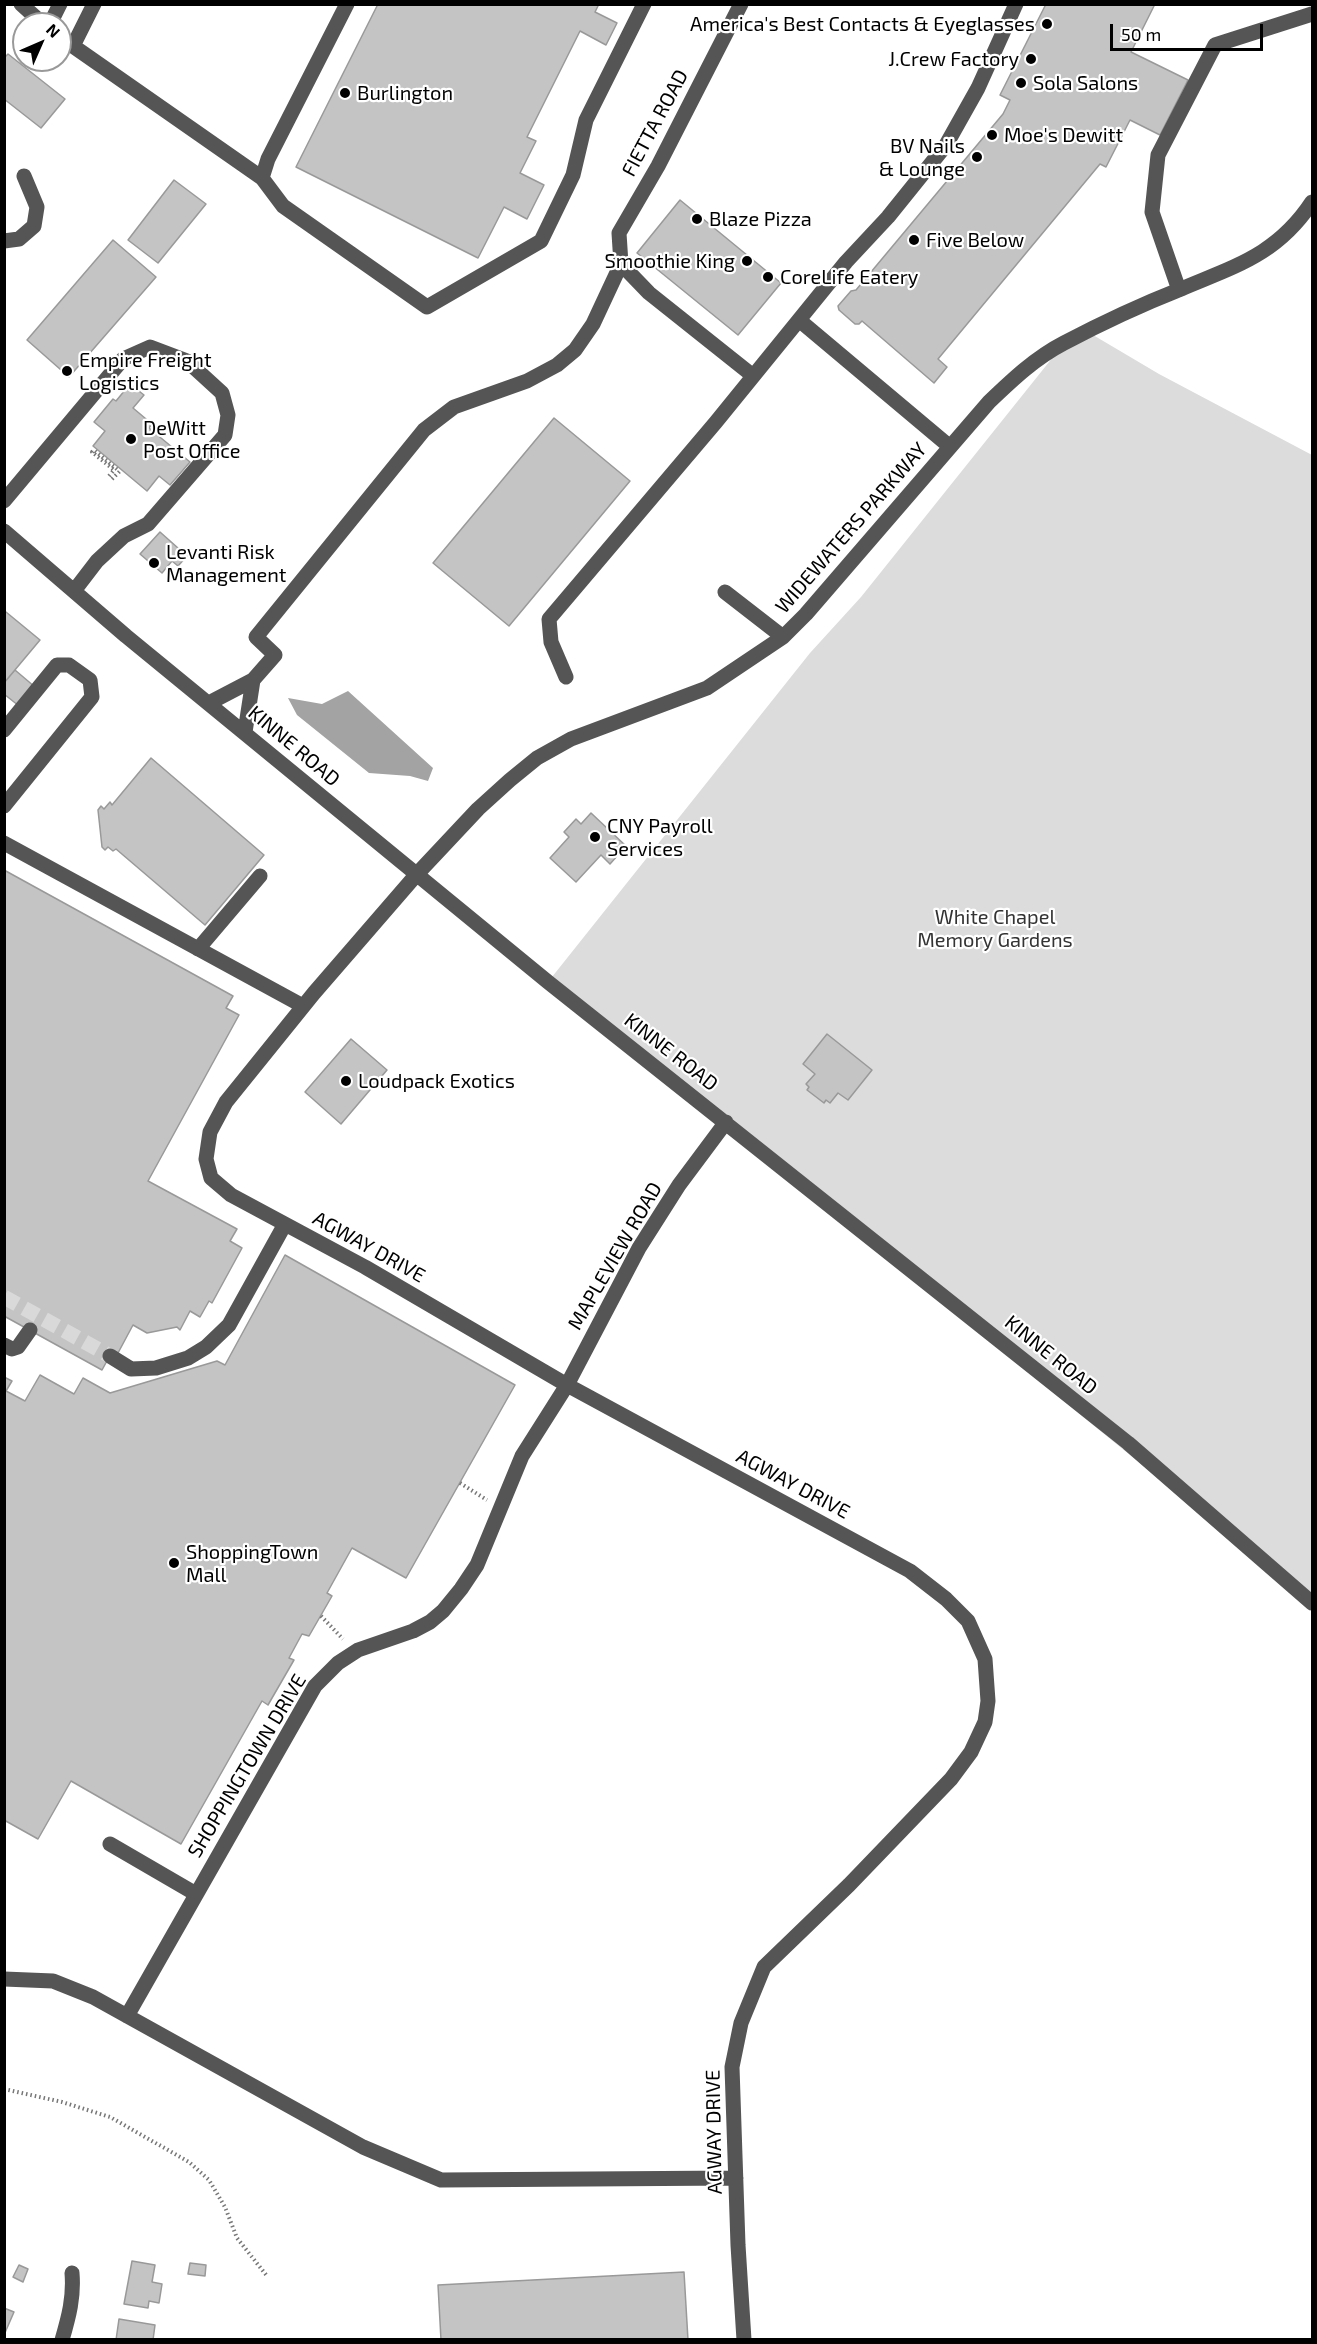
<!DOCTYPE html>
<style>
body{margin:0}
#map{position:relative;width:1317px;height:2344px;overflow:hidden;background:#fff;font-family:"Exo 2",sans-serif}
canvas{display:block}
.frame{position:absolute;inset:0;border:6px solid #000;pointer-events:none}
.north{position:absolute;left:12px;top:12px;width:60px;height:60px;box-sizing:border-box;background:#fff;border:2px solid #999;border-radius:50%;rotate:45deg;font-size:16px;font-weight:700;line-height:24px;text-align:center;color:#000}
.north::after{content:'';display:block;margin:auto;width:21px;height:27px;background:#000;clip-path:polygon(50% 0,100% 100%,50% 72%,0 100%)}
.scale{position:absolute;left:1110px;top:24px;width:153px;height:27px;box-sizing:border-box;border:3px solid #000;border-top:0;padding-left:8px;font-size:18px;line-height:21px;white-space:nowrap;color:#000;-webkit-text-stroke:4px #fff;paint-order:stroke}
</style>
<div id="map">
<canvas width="1317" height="2344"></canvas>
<div class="frame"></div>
<div class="north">N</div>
<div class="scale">50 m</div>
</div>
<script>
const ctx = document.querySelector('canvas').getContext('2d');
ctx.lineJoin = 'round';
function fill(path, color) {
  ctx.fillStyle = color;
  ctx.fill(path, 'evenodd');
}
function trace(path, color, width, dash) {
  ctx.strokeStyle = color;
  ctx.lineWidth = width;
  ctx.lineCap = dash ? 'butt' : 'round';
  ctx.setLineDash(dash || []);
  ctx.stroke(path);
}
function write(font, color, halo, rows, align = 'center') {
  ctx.font = font + ' "Exo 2",sans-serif';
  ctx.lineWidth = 4.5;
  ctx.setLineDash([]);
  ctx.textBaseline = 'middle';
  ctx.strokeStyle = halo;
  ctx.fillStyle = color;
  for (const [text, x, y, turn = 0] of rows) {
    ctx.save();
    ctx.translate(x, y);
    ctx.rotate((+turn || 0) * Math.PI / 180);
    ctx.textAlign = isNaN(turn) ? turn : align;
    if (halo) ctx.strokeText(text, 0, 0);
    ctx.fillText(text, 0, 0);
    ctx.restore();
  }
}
const green = new Path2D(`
 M 1088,332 L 1159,374 L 1312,455 L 1312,1603 L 548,982 L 810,653 L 861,597 L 1065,342 Z`);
const water = new Path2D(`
 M 348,691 L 433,768 L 428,781 L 410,776 L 369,773 L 297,715 L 288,698 L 322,704 Z`);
const building = new Path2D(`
 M 378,4 L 599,4 L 595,12 L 617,23 L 606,45 L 580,31 L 527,137 L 536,141 L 520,173 L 544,185 L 527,219 L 504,207 L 478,258 L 296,167 Z
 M 1046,4 L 1155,4 L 1131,52 L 1188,80 L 1160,135 L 1130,120 L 1106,167 L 1100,164 L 938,359 L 947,367 L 934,383 L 862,321 L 859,324 L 855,324 L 839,310 L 838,306 L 851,291 L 856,290 L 1003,114 L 1010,100 L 1000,95 Z
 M 8,54 L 65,99 L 41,128 L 4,99 L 4,58 Z
 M 174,180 L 206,204 L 158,263 L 128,240 Z
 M 680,200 L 781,283 L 738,335 L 637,253 Z
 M 113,240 L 156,277 L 69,377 L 27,340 Z
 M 130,384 L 144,395 L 133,408 L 152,424 L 149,428 L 190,462 L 170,485 L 159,476 L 147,491 L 93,446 L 105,431 L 94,422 L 113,399 L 116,401 Z
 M 554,418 L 630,481 L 509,626 L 433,563 Z
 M 160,532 L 187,556 L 178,566 L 172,561 L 162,573 L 140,554 Z
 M 6,612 L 40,640 L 4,683 L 4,614 Z
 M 15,670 L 35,687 L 19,706 L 4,694 L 4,683 Z
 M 151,758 L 264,855 L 205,925 L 116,849 L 113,851 L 108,847 L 105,850 L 102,847 L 98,810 L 101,806 L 104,809 L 110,802 L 112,805 Z
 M 591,813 L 626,846 L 610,864 L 601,855 L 576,882 L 550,858 L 569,837 L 564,832 L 576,819 L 581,824 Z
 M 4,870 L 233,996 L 226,1008 L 239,1015 L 148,1181 L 237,1229 L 230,1241 L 242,1248 L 212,1303 L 209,1301 L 200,1317 L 190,1311 L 180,1330 L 177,1327 L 147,1333 L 133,1325 L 118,1353 L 113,1350 L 102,1370 L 4,1316 Z
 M 827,1034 L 872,1070 L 848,1100 L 838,1093 L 830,1103 L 826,1100 L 824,1103 L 807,1090 L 809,1087 L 806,1084 L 815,1074 L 803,1064 Z
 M 351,1039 L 387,1070 L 341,1124 L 305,1092 Z
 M 285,1255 L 515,1385 L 406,1578 L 352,1548 L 327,1593 L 332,1596 L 309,1636 L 302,1634 L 289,1658 L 294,1660 L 268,1705 L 262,1701 L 181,1844 L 71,1781 L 38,1839 L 4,1820 L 4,1377 L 12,1381 L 6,1391 L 25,1401 L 40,1375 L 74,1394 L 83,1378 L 110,1393 L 217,1361 L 225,1365 Z
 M 132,2261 L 155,2265 L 152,2282 L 162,2284 L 159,2303 L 149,2301 L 148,2308 L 124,2304 Z
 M 190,2263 L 206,2265 L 205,2276 L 188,2274 Z
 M 19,2265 L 28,2269 L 23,2282 L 13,2277 Z
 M 684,2272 L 688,2340 L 441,2340 L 438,2285 Z
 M 4,2308 L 14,2312 L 4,2335 Z
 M 119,2319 L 155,2325 L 153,2340 L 116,2340 Z`);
const minorTunnel = new Path2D(`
 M 4,1297 L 110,1356`);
const path = new Path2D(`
 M 109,476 L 114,470 L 92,452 L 94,450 L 119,471
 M 112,479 L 120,471
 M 460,1483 L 487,1500
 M 321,1616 L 343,1639
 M 4,2089 L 62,2102 L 110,2117 L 189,2162 L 209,2180 L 225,2207 L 237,2238 L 267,2276`);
const minor = new Path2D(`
 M 21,4 L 43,24
 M 50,24 L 60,4
 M 60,37 L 262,178 L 283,206 L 427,307 L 541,241 L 573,175 L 586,120 L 644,4
 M 73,46 L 94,4
 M 262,178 L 268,159 L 347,4
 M 4,241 L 19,239 L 34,226 L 37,207 L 24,176
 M 621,264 L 649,293 L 752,375
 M 1179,290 L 1152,212 L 1158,155 L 1215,45 L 1312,14
 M 799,320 L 949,446
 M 4,501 L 123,359 L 150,347 L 187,361 L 222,393 L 228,415 L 225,435 L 148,524 L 124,536 L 97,561 L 74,591
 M 4,531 L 126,636 L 548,982 L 1128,1443 L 1312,1603
 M 725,592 L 783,637
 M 566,677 L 551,642 L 549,619 L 716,422 L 846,262 L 888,217 L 946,145 L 978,88 L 1016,4
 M 209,703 L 253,680 L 275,655 L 256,637 L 424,430 L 454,407 L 527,381 L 557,365 L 575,350 L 593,324 L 621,264 L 619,233 L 658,166 L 741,4
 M 4,730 L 57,665 L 69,665 L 90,680 L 92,697 L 4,806
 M 245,732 L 253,680
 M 4,843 L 303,1006
 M 198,949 L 260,876
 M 4,1345 L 12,1349 L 18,1347 L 30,1330
 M 110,1356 L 131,1369 L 156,1368 L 188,1358 L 206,1347 L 229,1325 L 285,1224
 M 110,1844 L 196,1894
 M 4,1979 L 53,1981 L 93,1997 L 363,2147 L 441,2180 L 736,2178
 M 127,2016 L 315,1686 L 338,1663 L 358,1650 L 413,1631 L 430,1622 L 443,1611 L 461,1589 L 477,1565 L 522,1456 L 567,1385 L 639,1248 L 679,1185 L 726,1122
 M 62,2340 C 69,2316 74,2297 72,2273
 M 744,2340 L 738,2245 L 732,2067 L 741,2023 L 764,1967 L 849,1885 L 951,1779 L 971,1752 L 985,1722 L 988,1701 L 985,1659 L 968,1621 L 946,1599 L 910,1571 L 567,1385 L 365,1267 L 231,1195 L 211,1178 L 206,1159 L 210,1132 L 226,1102 L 314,993 L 417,874 L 478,809 L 510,780 L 537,758 L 571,739 L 707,688 L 783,637 L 806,614 L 989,402 C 1012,380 1035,358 1064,343 C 1100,324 1143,304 1181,289 C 1235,266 1277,255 1312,202`);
const markers = [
 [1047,24,6,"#000"],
 [1031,59,6,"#000"],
 [1021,83,6,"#000"],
 [345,93,6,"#000"],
 [992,135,6,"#000"],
 [977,157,6,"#000"],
 [697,219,6,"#000"],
 [914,240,6,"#000"],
 [747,261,6,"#000"],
 [768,277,6,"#000"],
 [67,371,6,"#000"],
 [131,439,6,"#000"],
 [154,563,6,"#000"],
 [595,837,6,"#000"],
 [346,1081,6,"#000"],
 [174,1563,6,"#000"]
];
const poiNames = [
 ["America's Best Contacts & Eyeglasses",1035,24,"right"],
 ["J.Crew Factory",1019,59,"right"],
 ["Sola Salons",1033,83],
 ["Burlington",357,93],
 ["Moe's Dewitt",1004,135],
 ["BV Nails",965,146,"right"],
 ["& Lounge",965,169,"right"],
 ["Blaze Pizza",709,219],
 ["Five Below",926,240],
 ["Smoothie King",735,261,"right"],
 ["CoreLife Eatery",780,277],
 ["Empire Freight",79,360],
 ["Logistics",79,383],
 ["DeWitt",143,428],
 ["Post Office",143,451],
 ["Levanti Risk",166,552],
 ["Management",166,575],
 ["CNY Payroll",607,826],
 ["Services",607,849],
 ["Loudpack Exotics",358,1081],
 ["ShoppingTown",186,1552],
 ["Mall",186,1575]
];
const streetNames = [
 ["FIETTA ROAD",655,123,-62],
 ["WIDEWATERS PARKWAY",851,528,-49],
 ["KINNE ROAD",294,746,40],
 ["KINNE ROAD",671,1052,38],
 ["AGWAY DRIVE",369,1247,29],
 ["MAPLEVIEW ROAD",615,1256,-60],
 ["KINNE ROAD",1051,1355,39],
 ["AGWAY DRIVE",793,1484,28],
 ["SHOPPINGTOWN DRIVE",247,1766,-59],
 ["AGWAY DRIVE",714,2132,-91]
];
const parkNames = [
 ["White Chapel",995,917],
 ["Memory Gardens",995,940]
];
fill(green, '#dcdcdc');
fill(water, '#a3a3a3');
fill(building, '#c4c4c4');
trace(building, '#999', 1.5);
trace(minorTunnel, '#d9d9d9', 15, [15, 8]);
trace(path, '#777', 4, [1.5, 3]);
trace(minor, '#555', 15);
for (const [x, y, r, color] of markers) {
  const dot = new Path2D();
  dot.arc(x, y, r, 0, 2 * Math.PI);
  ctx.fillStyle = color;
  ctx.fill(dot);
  trace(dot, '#fff', 2);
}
write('20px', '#000', '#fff', poiNames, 'left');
write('20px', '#000', '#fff', streetNames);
write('20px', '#333', '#fff', parkNames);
</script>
